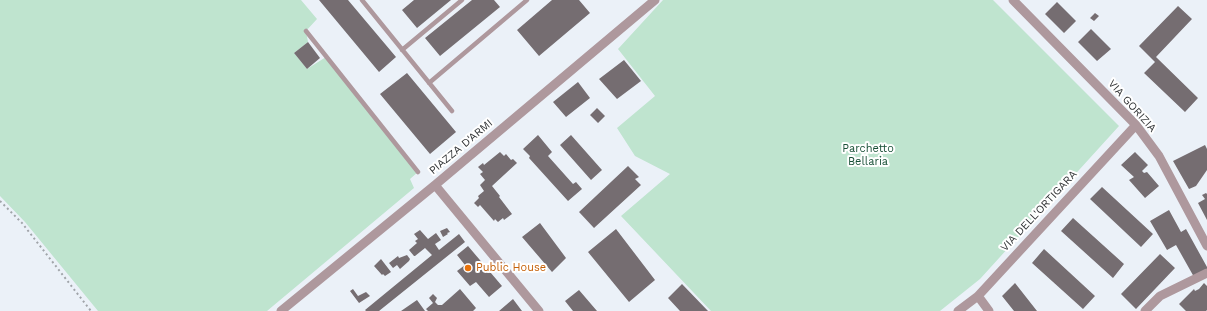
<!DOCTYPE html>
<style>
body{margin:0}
canvas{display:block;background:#ebf1f8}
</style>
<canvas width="1207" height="311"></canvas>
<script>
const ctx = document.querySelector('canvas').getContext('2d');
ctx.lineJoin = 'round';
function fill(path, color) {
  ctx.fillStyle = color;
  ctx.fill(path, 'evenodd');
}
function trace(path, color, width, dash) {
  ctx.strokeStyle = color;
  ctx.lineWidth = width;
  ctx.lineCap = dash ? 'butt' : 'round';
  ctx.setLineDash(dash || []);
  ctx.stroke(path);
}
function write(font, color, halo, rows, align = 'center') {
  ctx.font = font + ' "Work Sans",sans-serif';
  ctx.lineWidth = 4;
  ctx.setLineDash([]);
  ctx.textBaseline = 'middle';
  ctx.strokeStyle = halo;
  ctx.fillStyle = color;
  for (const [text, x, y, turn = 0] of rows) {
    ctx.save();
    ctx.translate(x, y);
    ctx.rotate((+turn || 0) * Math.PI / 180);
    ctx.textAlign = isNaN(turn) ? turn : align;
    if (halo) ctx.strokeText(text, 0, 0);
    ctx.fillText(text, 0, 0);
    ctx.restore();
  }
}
const green = new Path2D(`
 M 0,0 L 301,0 L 317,19 L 306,31 L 308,42 L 294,53 L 307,69 L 326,57 L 418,172 L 410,179 L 414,188 L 267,311 L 98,311 L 25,222 L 0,196 Z
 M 663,0 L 993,0 L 1119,126 L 980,279 L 940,311 L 711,311 L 621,216 L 670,174 L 635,156 L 617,128 L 655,96 L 618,49 Z`);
const building = new Path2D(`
 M 319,0 L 348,0 L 396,57 L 379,72 Z
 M 414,0 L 451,0 L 417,28 L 402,10 Z
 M 472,0 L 494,0 L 500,7 L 440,56 L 425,38 Z
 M 552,0 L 579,0 L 590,13 L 539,56 L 517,30 Z
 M 1057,2 L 1076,21 L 1064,33 L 1045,14 Z
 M 1178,6 L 1192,19 L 1156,57 L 1198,98 L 1185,112 L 1144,73 L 1155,62 L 1139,46 Z
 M 1095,13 L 1099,16 L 1094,21 L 1090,18 Z
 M 1091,29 L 1111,49 L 1097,61 L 1078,42 Z
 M 308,42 L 320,58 L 307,69 L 294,53 Z
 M 624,60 L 641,81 L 617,99 L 599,79 Z
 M 407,73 L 456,132 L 430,154 L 380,94 Z
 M 578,82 L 590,98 L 566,117 L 553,102 Z
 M 597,108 L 605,116 L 598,123 L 590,115 Z
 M 538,135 L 552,152 L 548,156 L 573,184 L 576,182 L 582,189 L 568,201 L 529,158 L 530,156 L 523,149 Z
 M 571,135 L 602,170 L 591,180 L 560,145 Z
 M 1205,145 L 1207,149 L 1207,170 L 1196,186 L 1189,189 L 1173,161 Z
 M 500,152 L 504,156 L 506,154 L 511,160 L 513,159 L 517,163 L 492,186 L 500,196 L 499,197 L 512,214 L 504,220 L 503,218 L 498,222 L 495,219 L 494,221 L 480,205 L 478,207 L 474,203 L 479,198 L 478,196 L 484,191 L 480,185 L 485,180 L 480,174 L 483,172 L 478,167 L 483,163 L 484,165 Z
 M 1135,152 L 1148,165 L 1142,171 L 1144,173 L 1147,172 L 1159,186 L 1145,198 L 1129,180 L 1134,177 L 1121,165 Z
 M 628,166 L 639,177 L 635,179 L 641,185 L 594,228 L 579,212 Z
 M 1102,187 L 1153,234 L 1141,247 L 1090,199 Z
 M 1206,193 L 1207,194 L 1207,220 L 1198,203 L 1205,199 L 1202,195 Z
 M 1169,210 L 1181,232 L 1186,229 L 1207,267 L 1207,270 L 1194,277 L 1176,245 L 1167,250 L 1150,221 Z
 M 1073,218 L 1124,264 L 1113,278 L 1061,231 Z
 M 540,223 L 566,258 L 552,272 L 522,237 Z
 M 447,228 L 450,232 L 447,233 L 448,234 L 443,237 L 440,231 Z
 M 616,229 L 655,280 L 629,302 L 588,252 Z
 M 420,230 L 428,239 L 436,233 L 441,240 L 435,244 L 439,250 L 459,234 L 465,242 L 379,311 L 366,311 L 365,310 L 432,255 L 425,248 L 415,256 L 414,256 L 409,250 L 417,243 L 415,241 L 418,239 L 414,234 Z
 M 468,246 L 502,286 L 489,297 L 476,282 L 470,286 L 457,271 L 465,265 L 457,255 Z
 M 1044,249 L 1095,296 L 1083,309 L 1032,263 Z
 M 1160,254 L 1175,268 L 1136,309 L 1121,294 Z
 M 407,255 L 410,259 L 409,261 L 400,269 L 397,265 L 393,268 L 389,263 L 398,256 L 399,258 Z
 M 381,259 L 391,272 L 385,276 L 383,274 L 382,275 L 374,266 Z
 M 1015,283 L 1037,311 L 1014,311 L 1002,296 Z
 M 1204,283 L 1207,286 L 1207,310 L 1206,311 L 1186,311 L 1179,304 L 1194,289 L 1195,291 L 1199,289 Z
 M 682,284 L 708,311 L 680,311 L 668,298 Z
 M 353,289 L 358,296 L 366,292 L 370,296 L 359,303 L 350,291 Z
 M 460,289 L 476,308 L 473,311 L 428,311 L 426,309 L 433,303 L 429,298 L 433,294 L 437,298 L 435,302 L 438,305 L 442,305 Z
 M 579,290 L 597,311 L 573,311 L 565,301 Z
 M 513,299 L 522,311 L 499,311 Z
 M 417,300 L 425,311 L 401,311 Z`);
const path = new Path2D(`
 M 0,201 L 22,223 L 91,311`);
const service = new Path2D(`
 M 362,0 L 452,111
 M 306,31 L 418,172
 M 402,50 L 462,0
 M 429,83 L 527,0`);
const minor = new Path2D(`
 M 1013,0 L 1136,125 L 1159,156 L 1207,246
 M 435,185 L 539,311
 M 978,296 L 989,311
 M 281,311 L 435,185 L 655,0
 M 958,311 L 978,296 L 1136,125
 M 1145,311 L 1160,296 L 1207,273`);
const markers = [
 [468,268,4,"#e8710a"]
];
const streetNames = [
 ["VIA GORIZIA",1132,106,48],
 ["PIAZZA D'ARMI",461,147,-40],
 ["VIA DELL'ORTIGARA",1039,211,-47]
];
const parkNames = [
 ["Parchetto",868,149],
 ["Bellaria",868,162]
];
const foodNames = [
 ["Public House",476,268]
];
fill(green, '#bfe4cf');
fill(building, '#756d71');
trace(path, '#a0a4a9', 2, [2, 3]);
trace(service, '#ae989d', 4.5);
trace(minor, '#ae989d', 9);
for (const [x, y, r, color] of markers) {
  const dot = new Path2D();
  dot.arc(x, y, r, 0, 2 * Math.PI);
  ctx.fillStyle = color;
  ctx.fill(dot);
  trace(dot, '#fff', 1.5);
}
write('11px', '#2f3234', '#fff', streetNames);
write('11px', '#195037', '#fff', parkNames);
write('11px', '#c56008', '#fff', foodNames, 'left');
</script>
